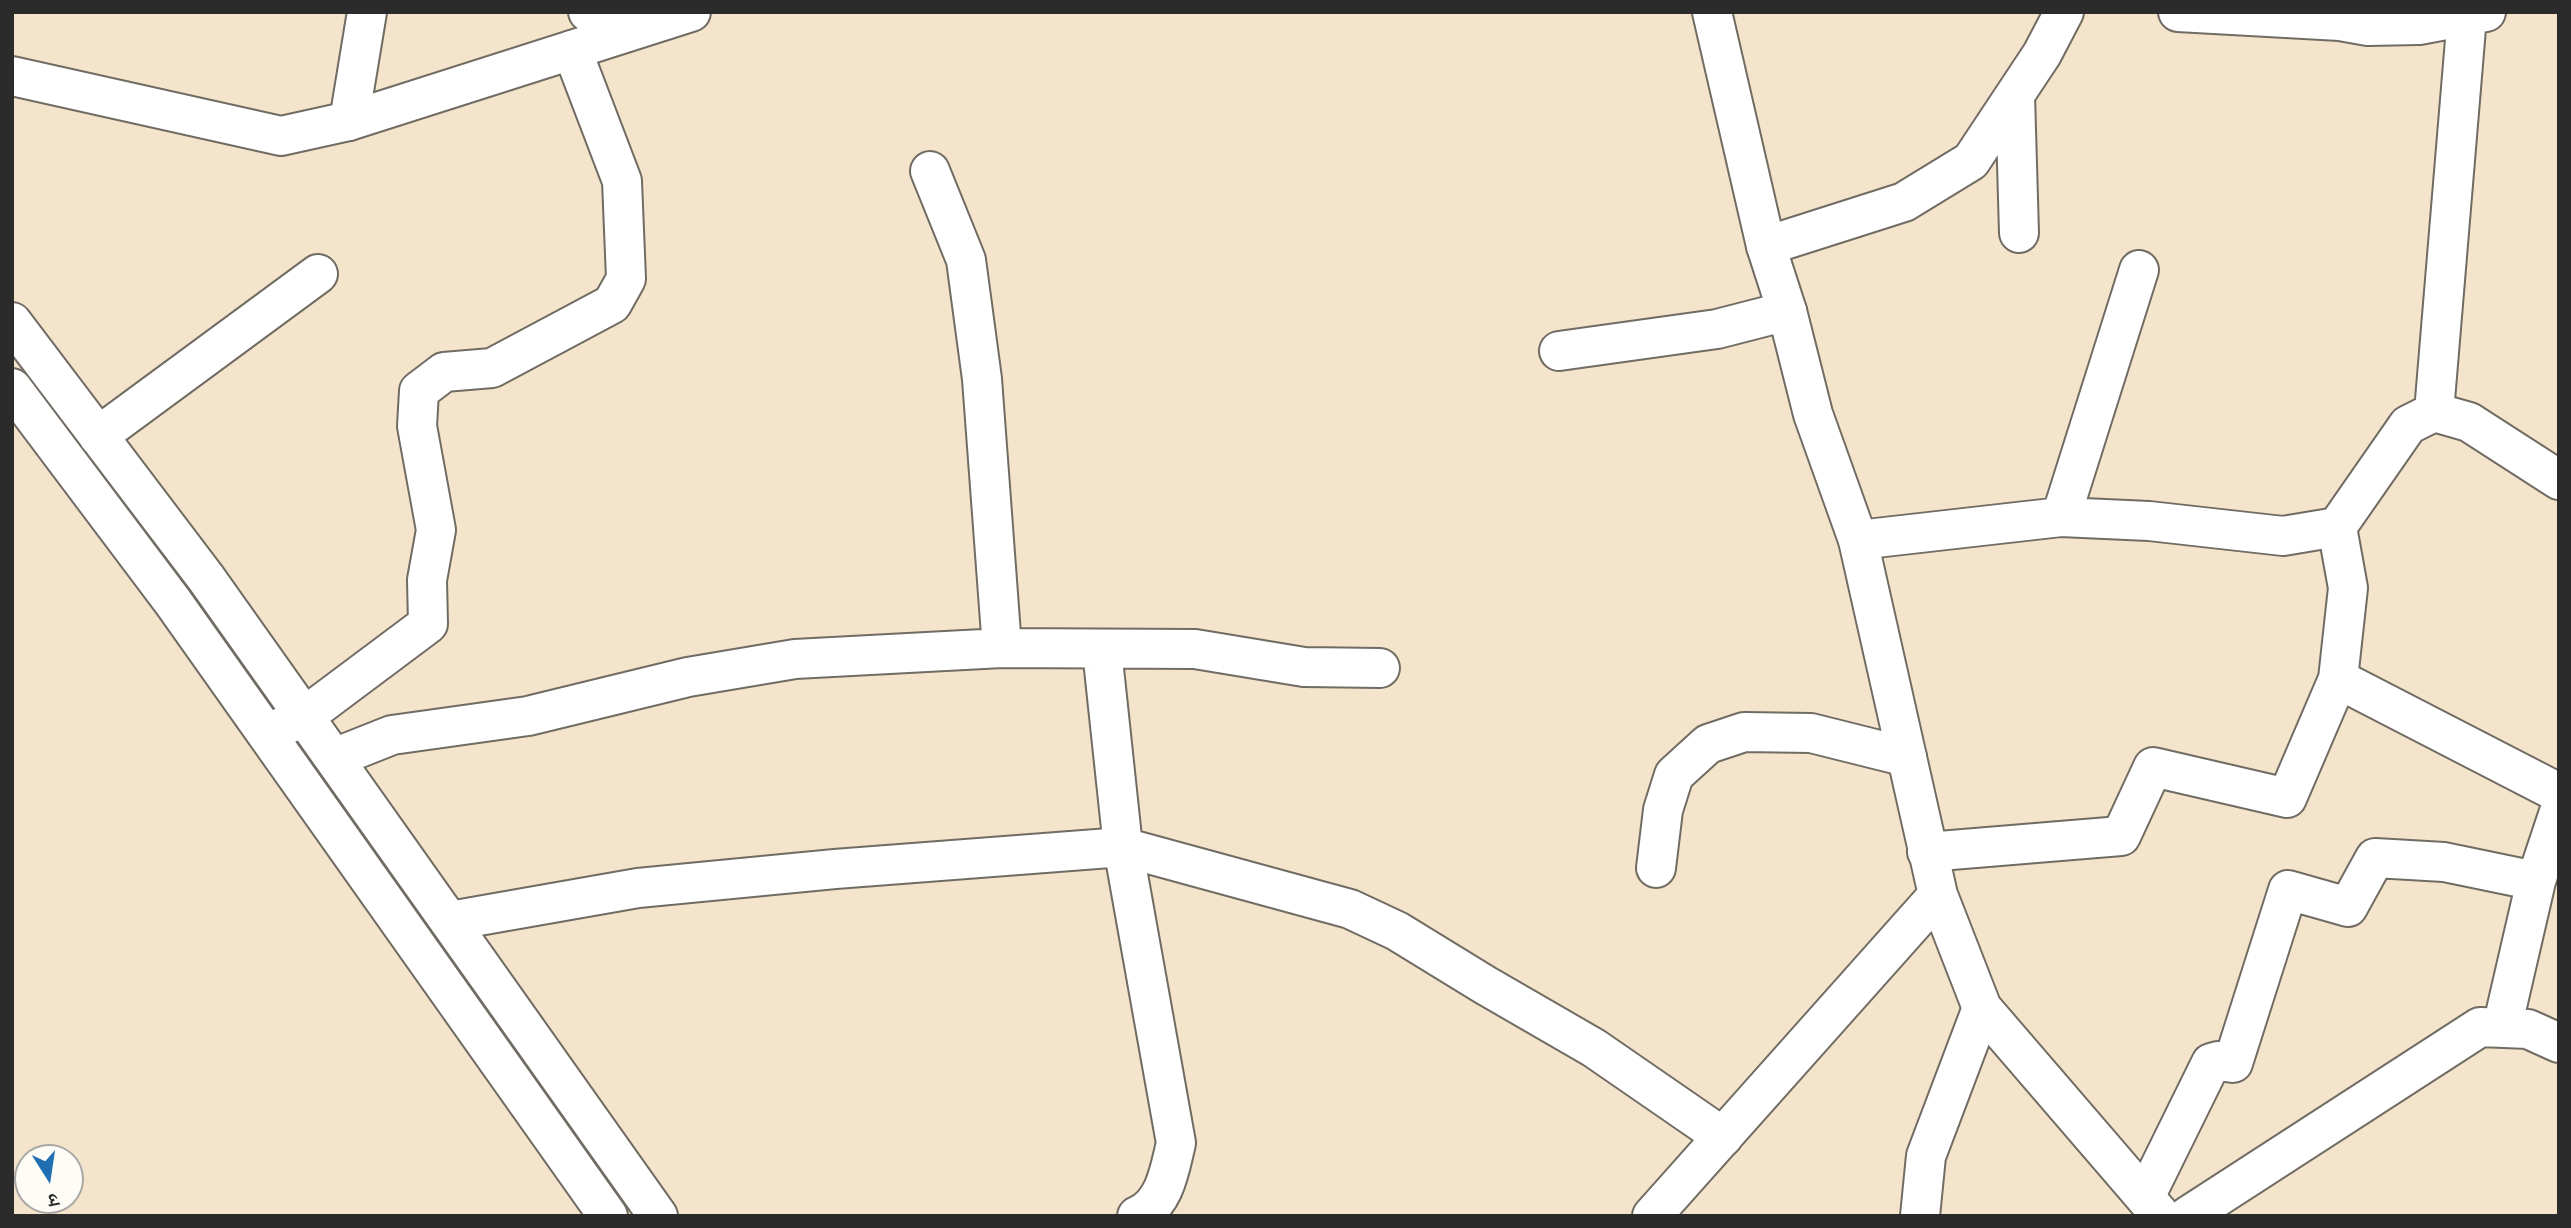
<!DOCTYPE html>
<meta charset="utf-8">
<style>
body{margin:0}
#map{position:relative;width:2571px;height:1228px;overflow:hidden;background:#f4e4cb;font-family:"Sorts Mill Goudy","Noto Serif Devanagari",serif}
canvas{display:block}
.frame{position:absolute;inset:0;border:14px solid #2b2b2b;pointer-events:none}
.north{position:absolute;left:14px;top:1144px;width:70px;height:70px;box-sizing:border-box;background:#fdfcf7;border:2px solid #a9a8a5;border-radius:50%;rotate:168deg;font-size:19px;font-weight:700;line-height:28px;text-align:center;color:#2b2b2b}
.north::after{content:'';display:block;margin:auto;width:24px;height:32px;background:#1f6fb2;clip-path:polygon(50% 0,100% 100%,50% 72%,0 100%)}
</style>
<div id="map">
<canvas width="2571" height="1228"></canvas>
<div class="frame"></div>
<div class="north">उ</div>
</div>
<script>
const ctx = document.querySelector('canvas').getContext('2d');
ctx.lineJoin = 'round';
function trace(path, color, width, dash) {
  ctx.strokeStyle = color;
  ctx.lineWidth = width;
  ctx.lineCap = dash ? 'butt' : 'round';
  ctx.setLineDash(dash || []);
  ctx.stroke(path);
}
const street = new Path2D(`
 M 588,12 L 627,32
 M 2178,12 L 2340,21 L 2368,26 L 2419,25 L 2467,16
 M 2015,95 L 2019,233
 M 349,121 L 367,12
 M 930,171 L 966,260 L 982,379 L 1002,648
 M 1766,246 L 1904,202 L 1971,161 L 2042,54 L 2064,12
 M 1559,351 L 1717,329 L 1787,311
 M 2434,412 L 2467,16 L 2486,12
 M 98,436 L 318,274
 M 2061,517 L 2139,270
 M 1858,540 L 2061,517 L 2149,521 L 2283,536 L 2337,527 L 2408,425 L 2434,412 L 2469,422 L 2559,480
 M 1102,650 L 1123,847 L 1176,1143 C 1170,1168 1165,1205 1137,1216
 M 2338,679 L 2559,793
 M 267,734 L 305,716 L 428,624 L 427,580 L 436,530 L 417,426 L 419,391 L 444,372 L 492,368 L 612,304 L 626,279 L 622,181 L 572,50
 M 334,758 L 392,735 L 528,716 L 688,677 L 795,659 L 1002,648 L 1195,649 L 1304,667 L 1380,668
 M 1927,852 L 2121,836 L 2153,767 L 2287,798 L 2338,679 L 2348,588 L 2337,527
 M 1656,868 L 1663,810 L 1674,775 L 1708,744 L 1744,732 L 1811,733 L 1907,757
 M 450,921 L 638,888 L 835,869 L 1123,847 L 1350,909 L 1397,931 L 1485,985 L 1594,1048 L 1723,1137
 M 2502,1028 L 2536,881 L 2559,812
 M 2145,1197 L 2211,1063 L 2218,1061 L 2233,1063 L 2288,890 L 2348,907 L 2375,858 L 2444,862 L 2536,881
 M 1920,1216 L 1926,1156 L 1982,1008
 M 2188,1216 L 2480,1027 L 2528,1029 L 2559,1043`);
const secondary = new Path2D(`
 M 1712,12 L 1766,246 L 1787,311 L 1813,414 L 1858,540 L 1938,895 L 1982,1008 L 2161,1216
 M 12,76 L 281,136 L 349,121 L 691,12
 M 1652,1216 L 1938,895`);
const primary = new Path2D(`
 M 12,322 L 206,578 L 658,1216
 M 12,388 L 173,602 L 608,1216`);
trace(street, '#716c63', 42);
trace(secondary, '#716c63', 42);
trace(primary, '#716c63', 42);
trace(street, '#fff', 38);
trace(secondary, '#fff', 38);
trace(primary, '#fff', 38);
</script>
